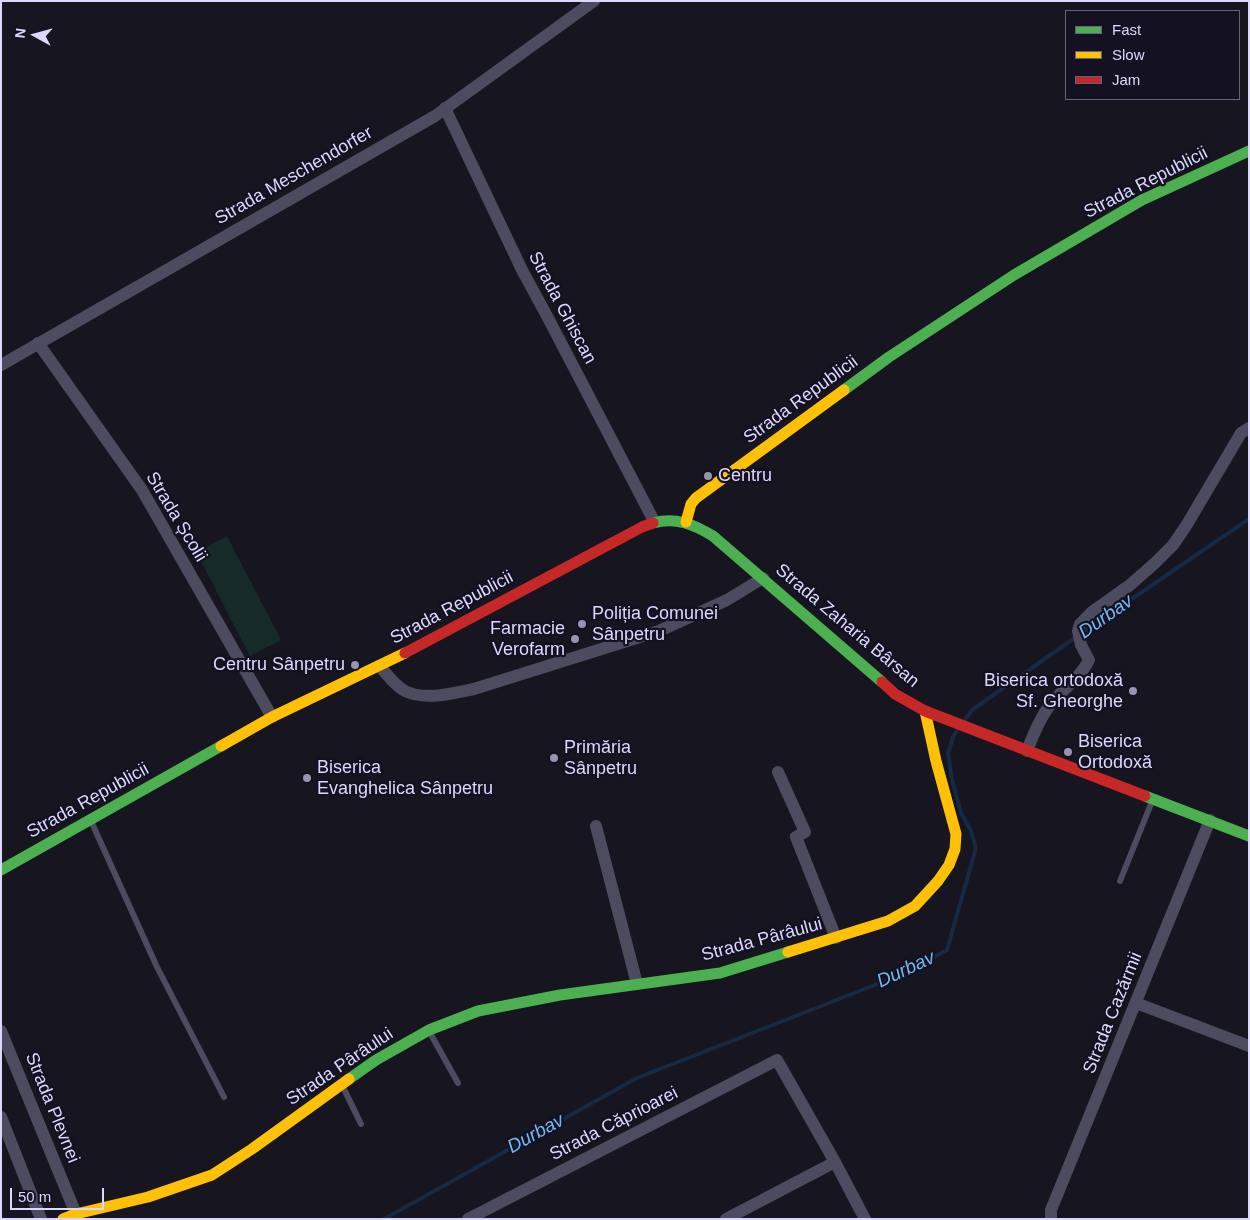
<!DOCTYPE html>
<meta charset="utf-8">
<style>
body{margin:0}
#map{position:relative;width:1250px;height:1220px;overflow:hidden;background:#17151f;font-family:Arial,sans-serif}
canvas{display:block}
.frame{position:absolute;inset:0;border:2px solid #dbd8fb;pointer-events:none}
.legend{position:absolute;left:1065px;top:10px;width:175px;height:90px;box-sizing:border-box;background:#141123;border:1px solid #646179;margin:0;padding:6px 9px;list-style:none;font-size:15px;color:#dbd8fb}
.legend li{display:flex;align-items:center;gap:10px;height:25px}
.legend b{width:25px;border:1px solid #646179}
.north{position:absolute;left:10px;top:10px;width:50px;height:50px;-webkit-text-stroke:4px #141123;paint-order:stroke;rotate:277deg;font-size:14px;font-weight:700;line-height:20px;text-align:center;color:#dbd8fb}
.north::after{content:'';display:block;margin:auto;width:18px;height:22px;background:#dbd8fb;clip-path:polygon(50% 0,100% 100%,50% 72%,0 100%)}
.scale{position:absolute;left:10px;top:1188px;width:94px;height:22px;box-sizing:border-box;border:2px solid #dbd8fb;border-top:0;padding-left:6px;font-size:15px;line-height:18px;white-space:nowrap;color:#dbd8fb;-webkit-text-stroke:4px #141123;paint-order:stroke}
</style>
<div id="map">
<canvas width="1250" height="1220"></canvas>
<div class="frame"></div>
<ul class="legend">
<li><b style="height:6px;background:#4caf50"></b>Fast</li>
<li><b style="height:6px;background:#ffc107"></b>Slow</li>
<li><b style="height:6px;background:#c62828"></b>Jam</li>
</ul>
<div class="north">N</div>
<div class="scale">50 m</div>
</div>
<script>
const ctx = document.querySelector('canvas').getContext('2d');
ctx.lineJoin = 'round';
function fill(path, color) {
  ctx.fillStyle = color;
  ctx.fill(path, 'evenodd');
}
function trace(path, color, width, dash) {
  ctx.strokeStyle = color;
  ctx.lineWidth = width;
  ctx.lineCap = dash ? 'butt' : 'round';
  ctx.setLineDash(dash || []);
  ctx.stroke(path);
}
function write(font, color, halo, rows, align = 'center') {
  ctx.font = font + ' Arial,sans-serif';
  ctx.lineWidth = 4.5;
  ctx.setLineDash([]);
  ctx.textBaseline = 'middle';
  ctx.strokeStyle = halo;
  ctx.fillStyle = color;
  for (const [text, x, y, turn = 0] of rows) {
    ctx.save();
    ctx.translate(x, y);
    ctx.rotate((+turn || 0) * Math.PI / 180);
    ctx.textAlign = isNaN(turn) ? turn : align;
    if (halo) ctx.strokeText(text, 0, 0);
    ctx.fillText(text, 0, 0);
    ctx.restore();
  }
}
const green = new Path2D(`
 M 227,536 L 281,640 L 250,656 L 196,552 Z`);
const stream = new Path2D(`
 M 1082,633 L 1249,519
 M 964,721 L 972,710 L 1076,637
 M 384,1219 L 637,1078 L 903,974 L 947,950 L 976,848 L 971,831 L 961,813 L 952,779 L 948,753 L 954,735 L 958,729`);
const lane = new Path2D(`
 M 91,821 L 157,967 L 224,1097
 M 1120,881 L 1153,799
 M 429,1031 L 458,1083
 M 342,1085 L 361,1124`);
const street = new Path2D(`
 M 445,108 L 522,270 L 547,316 L 654,521
 M 38,343 L 142,490 L 272,717
 M 1,365 L 435,116 L 594,1
 M 379,666 C 387,674 395,686 405,691 C 425,701 453,693 474,689 L 659,631 L 727,600 L 763,578
 M 1027,751 C 1033,735 1040,718 1050,705 C 1063,688 1079,680 1089,660 L 1081,645 L 1078,631 L 1080,624 L 1092,612 L 1130,585 L 1155,563 L 1173,545 L 1186,526 L 1241,433 L 1249,428
 M 778,772 L 805,832 L 796,837 L 836,938
 M 596,826 L 637,984
 M 1136,1003 L 1249,1046
 M 1,1031 L 76,1214
 M 1,1117 L 41,1219
 M 468,1219 L 777,1060 L 835,1162 L 865,1219
 M 726,1219 L 835,1162
 M 1051,1219 L 1051,1210 L 1210,820`);
const fast = new Path2D(`
 M 844,390 L 889,357 L 1014,275 L 1142,200 L 1249,151
 M 653,523 C 676,517 693,524 713,536 L 882,682
 M 1145,796 L 1249,836
 M 1,870 L 221,746
 M 349,1079 L 376,1060 L 429,1030 L 478,1011 L 560,995 L 720,973 L 788,952`);
const slow = new Path2D(`
 M 686,522 L 691,504 L 696,498 L 844,390
 M 221,746 L 272,717 L 405,653
 M 788,952 L 888,921 L 915,906 L 938,881 L 949,865 L 955,849 L 956,834 L 936,761 L 925,711
 M 63,1219 L 76,1214 L 148,1197 L 212,1175 L 252,1149 L 349,1079`);
const jam = new Path2D(`
 M 405,653 L 642,527 L 653,523
 M 882,682 L 895,694 L 925,711 L 1145,796`);
const markers = [
 [708,476,5,"#9694ae"],
 [582,624,5,"#9694ae"],
 [575,639,5,"#9694ae"],
 [355,665,5,"#9694ae"],
 [1133,691,5,"#9694ae"],
 [1068,752,5,"#9694ae"],
 [554,758,5,"#9694ae"],
 [307,778,5,"#9694ae"]
];
const streetNames = [
 ["Strada Meschendorfer",294,176,-30],
 ["Strada Republicii",1146,183,-27],
 ["Strada Ghiscan",562,308,62],
 ["Strada Republicii",801,400,-36],
 ["Strada Școlii",176,517,59],
 ["Strada Republicii",452,608,-28],
 ["Strada Zaharia Bârsan",847,626,40],
 ["Strada Republicii",88,801,-29],
 ["Strada Pârâului",762,940,-15],
 ["Strada Cazărmii",1113,1013,-68],
 ["Strada Pârâului",340,1067,-34],
 ["Strada Plevnei",52,1108,68],
 ["Strada Căprioarei",614,1124,-27]
];
const poiNames = [
 ["Centru",718,476],
 ["Poliția Comunei",592,614],
 ["Sânpetru",592,635],
 ["Farmacie",565,629,"right"],
 ["Verofarm",565,650,"right"],
 ["Centru Sânpetru",345,665,"right"],
 ["Biserica ortodoxă",1123,681,"right"],
 ["Sf. Gheorghe",1123,702,"right"],
 ["Biserica",1078,742],
 ["Ortodoxă",1078,763],
 ["Primăria",564,748],
 ["Sânpetru",564,769],
 ["Biserica",317,768],
 ["Evanghelica Sânpetru",317,789]
];
const waterNames = [
 ["Durbav",1106,617,-35],
 ["Durbav",906,970,-25],
 ["Durbav",536,1134,-29]
];
fill(green, '#152a29');
trace(stream, '#162945', 4);
trace(lane, '#4c4b5f', 6);
trace(street, '#4c4b5f', 12);
trace(fast, '#4caf50', 11);
trace(slow, '#ffc107', 11);
trace(jam, '#c62828', 11);
for (const [x, y, r, color] of markers) {
  const dot = new Path2D();
  dot.arc(x, y, r, 0, 2 * Math.PI);
  ctx.fillStyle = color;
  ctx.fill(dot);
  trace(dot, '#141123', 2);
}
write('18px', '#dbd8fb', '#141123', streetNames);
write('18px', '#dbd8fb', '#141123', poiNames, 'left');
write('italic 19px', '#72b9ef', '#141123', waterNames);
</script>
